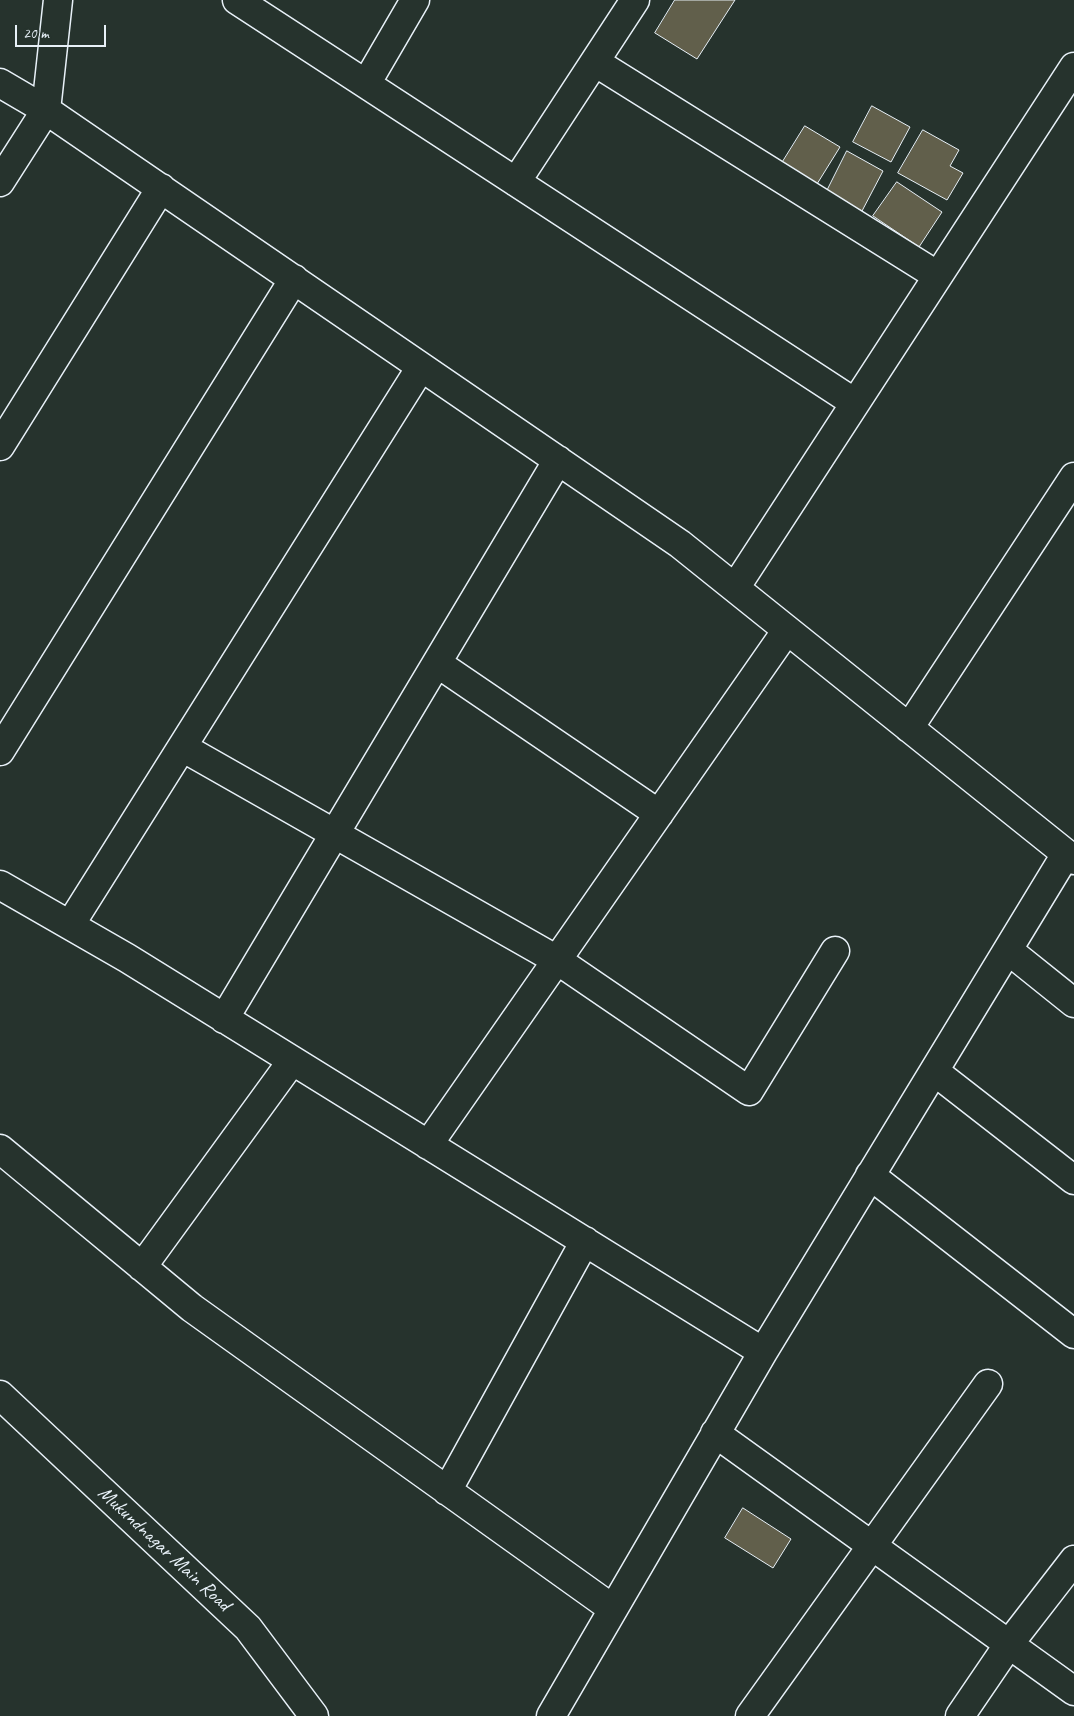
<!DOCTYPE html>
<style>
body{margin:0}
#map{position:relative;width:1074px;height:1716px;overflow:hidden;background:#26332d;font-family:Caveat,sans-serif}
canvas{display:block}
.scale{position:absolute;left:15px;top:25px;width:91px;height:22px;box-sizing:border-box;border:2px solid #e8f1f8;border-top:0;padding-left:6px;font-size:15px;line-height:18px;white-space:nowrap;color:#e8f1f8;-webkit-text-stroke:4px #26332d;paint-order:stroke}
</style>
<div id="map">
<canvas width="1074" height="1716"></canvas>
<div class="scale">20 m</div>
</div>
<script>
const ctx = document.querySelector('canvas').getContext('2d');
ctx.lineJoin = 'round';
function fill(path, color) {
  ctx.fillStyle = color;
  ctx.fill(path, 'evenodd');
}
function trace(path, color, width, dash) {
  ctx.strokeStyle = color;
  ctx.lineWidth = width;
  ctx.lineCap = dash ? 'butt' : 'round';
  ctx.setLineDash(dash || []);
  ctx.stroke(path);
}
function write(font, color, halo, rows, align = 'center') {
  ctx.font = font + ' Caveat,sans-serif';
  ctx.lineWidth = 4;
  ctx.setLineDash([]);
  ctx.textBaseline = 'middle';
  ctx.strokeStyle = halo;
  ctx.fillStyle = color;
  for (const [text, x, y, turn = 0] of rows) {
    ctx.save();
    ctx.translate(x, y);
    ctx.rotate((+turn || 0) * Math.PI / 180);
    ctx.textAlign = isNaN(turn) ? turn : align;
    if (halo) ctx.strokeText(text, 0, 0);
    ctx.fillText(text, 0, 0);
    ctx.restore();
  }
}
const building = new Path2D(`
 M 675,0 L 735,0 L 697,59 L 655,33 Z
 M 872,106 L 910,127 L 891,162 L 853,142 Z
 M 805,126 L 840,147 L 817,184 L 782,163 Z
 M 923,130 L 959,150 L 950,166 L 963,173 L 947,200 L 898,173 Z
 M 847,151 L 883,171 L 862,211 L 826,193 Z
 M 897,182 L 942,212 L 919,247 L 873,216 Z
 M 743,1508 L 791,1539 L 773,1568 L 725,1538 Z`);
const minor = new Path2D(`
 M 237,0 L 366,84
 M 415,0 L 366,84 L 855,403
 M 595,62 L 938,276
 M 0,83 L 46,110 L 680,544 L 1074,860
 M 0,182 L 46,110 L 58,0
 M 516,182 L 635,0
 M 0,446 L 161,188
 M 735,588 L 1074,67
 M 437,663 L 659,814
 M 909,728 L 1074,477
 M 182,747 L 557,960 L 749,1091 L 835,951
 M 0,751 L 294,279
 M 0,885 L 127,958 L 763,1352 L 1066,854
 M 70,925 L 421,367
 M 1008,950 L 1074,1003
 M 224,1019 L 558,460
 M 934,1071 L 1074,1180
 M 428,1145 L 787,630
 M 0,1149 L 192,1308 L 613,1609
 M 870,1175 L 1074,1334
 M 142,1267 L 292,1061
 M 0,1395 L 248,1628 L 314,1716
 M 715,1433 L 1074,1691
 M 447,1491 L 585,1241
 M 551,1716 L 763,1352
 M 750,1716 L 988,1384
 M 960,1716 L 1009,1644 L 1074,1560`);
const streetNames = [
 ["Mukundnagar Main Road",164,1549,43]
];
fill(building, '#615f4b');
trace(building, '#e8f1f8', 1);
trace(minor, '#e8f1f8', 31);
trace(minor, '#26332d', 28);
write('20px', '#e8f1f8', '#26332d', streetNames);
</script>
